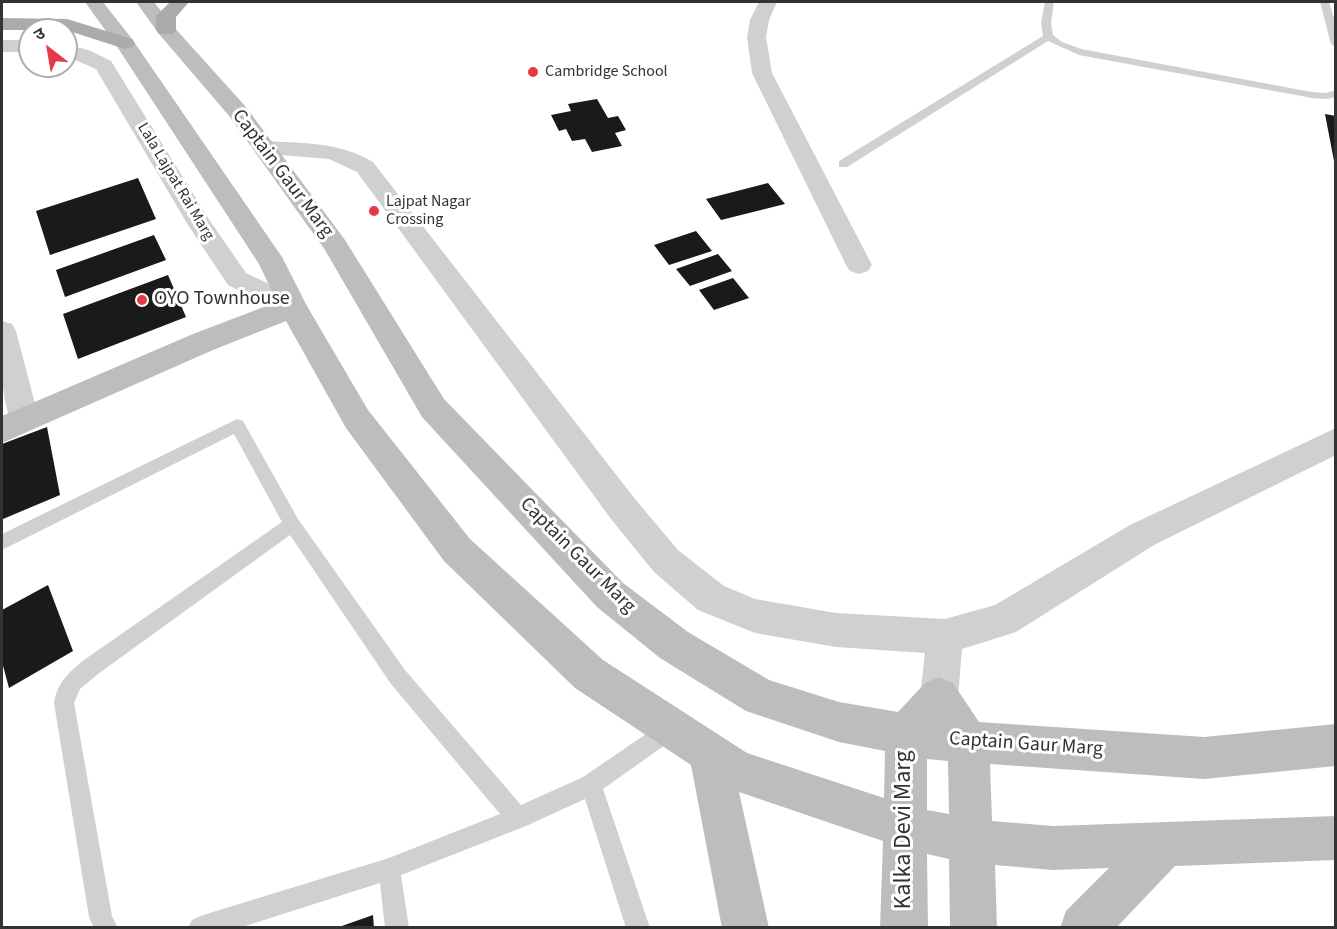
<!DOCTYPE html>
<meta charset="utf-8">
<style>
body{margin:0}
#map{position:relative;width:1337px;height:929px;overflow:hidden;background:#fff;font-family:"Source Sans 3","Noto Sans Devanagari",sans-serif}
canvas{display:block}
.frame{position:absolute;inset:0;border:3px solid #333;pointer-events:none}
.north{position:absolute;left:18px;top:18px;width:60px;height:60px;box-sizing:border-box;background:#fff;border:2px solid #adadad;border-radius:50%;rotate:329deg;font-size:16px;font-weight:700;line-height:24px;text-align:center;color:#333}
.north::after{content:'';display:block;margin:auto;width:21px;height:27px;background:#e63946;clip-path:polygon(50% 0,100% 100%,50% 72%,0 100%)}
</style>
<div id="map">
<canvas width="1337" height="929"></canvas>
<div class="frame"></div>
<div class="north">उ</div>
</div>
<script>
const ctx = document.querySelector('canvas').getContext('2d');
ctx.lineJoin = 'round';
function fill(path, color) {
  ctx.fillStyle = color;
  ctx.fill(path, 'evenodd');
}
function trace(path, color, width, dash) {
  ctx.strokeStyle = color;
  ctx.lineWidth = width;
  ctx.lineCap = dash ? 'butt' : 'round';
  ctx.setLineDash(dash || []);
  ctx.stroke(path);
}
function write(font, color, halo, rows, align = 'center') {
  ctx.font = font + ' "Source Sans 3",sans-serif';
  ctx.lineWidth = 6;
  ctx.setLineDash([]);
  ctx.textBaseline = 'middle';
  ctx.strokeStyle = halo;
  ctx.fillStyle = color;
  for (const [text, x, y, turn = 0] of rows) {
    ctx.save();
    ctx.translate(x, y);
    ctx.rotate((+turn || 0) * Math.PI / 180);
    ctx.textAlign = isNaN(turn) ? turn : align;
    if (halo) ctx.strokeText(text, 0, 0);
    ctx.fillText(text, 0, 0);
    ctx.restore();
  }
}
const building = new Path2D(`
 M 597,99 L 608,118 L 618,116 L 626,130 L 615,133 L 622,146 L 592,152 L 585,139 L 572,141 L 566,129 L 559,131 L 551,115 L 571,111 L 568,104 Z
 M 1325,114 L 1336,116 L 1336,161 L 1334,161 Z
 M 138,178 L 156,219 L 50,255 L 36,211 Z
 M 768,183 L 785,204 L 721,220 L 706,199 Z
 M 696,231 L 712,251 L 669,265 L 654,245 Z
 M 154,235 L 166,260 L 65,297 L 56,270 Z
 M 718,254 L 732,271 L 690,286 L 676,269 Z
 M 168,275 L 186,317 L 78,359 L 63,314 Z
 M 733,278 L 749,298 L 714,310 L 699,290 Z
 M 47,427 L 60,495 L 3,519 L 2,444 Z
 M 48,585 L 73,651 L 9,688 L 2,662 L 2,610 Z
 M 373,915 L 374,928 L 339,928 L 339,927 Z`);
const lane = new Path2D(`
 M 1045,2 L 1054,2 L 1051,23 L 1053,35 L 1062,42 L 1081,49 L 1312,92 L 1326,93 L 1336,90 L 1336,97 L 1327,99 L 1312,98 L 1079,55 L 1048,41 L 847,167 L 839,167 L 839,161 L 1043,36 L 1041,23 Z
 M 1320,2 L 1329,2 L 1336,25 L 1336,47 L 1331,44 Z
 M 237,419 L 243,421 L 298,519 L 405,670 L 521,805 L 583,777 L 665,721 L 672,718 L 679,721 L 682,728 L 679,735 L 603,789 L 650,928 L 626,928 L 585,799 L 526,826 L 401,875 L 409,928 L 385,928 L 380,883 L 239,928 L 188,928 L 192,920 L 200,916 L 389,858 L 500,814 L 391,684 L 290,535 L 98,674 L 80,689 L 74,703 L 112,916 L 118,928 L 94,928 L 89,917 L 54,703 C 57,683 69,672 84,660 L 282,522 L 234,434 L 2,550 L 2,534 Z`);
const street = new Path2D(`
 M 759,2 L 777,2 L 769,20 L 766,37 L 772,73 L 872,265 L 868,271 L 859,274 L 850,271 L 846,265 L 752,73 L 747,37 L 750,20 Z
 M 2,40 L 30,40 L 30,52 L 2,52 Z
 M 66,44 L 91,51 L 111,61 L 210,221 L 246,273 L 303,300 L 306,307 L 303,314 L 293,317 L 283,314 L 228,285 L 188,225 L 96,69 L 66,56 Z
 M 264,141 C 302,143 340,142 373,162 L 635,499 L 678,550 L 724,586 L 755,599 L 836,613 L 945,619 L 995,605 L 1130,525 L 1336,428 L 1336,455 L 1154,545 L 1016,632 L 962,649 L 958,697 L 953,711 L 939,716 L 925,711 L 920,697 L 925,653 L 836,647 L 755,633 L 698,610 L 654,572 L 611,519 L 357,172 L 329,159 L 256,153 L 253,148 L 256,143 Z
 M 2,321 L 12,324 L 16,331 L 39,419 L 35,427 L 24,431 L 13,427 C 0,397 0,354 2,321 Z`);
const secondary = new Path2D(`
 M 85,2 L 103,2 L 132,39 L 282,257 L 307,306 L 368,410 L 470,539 L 603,660 L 747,753 L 884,798 L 885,751 L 839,742 L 746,711 L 660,658 L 597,607 L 422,417 L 325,250 L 230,117 L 159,34 L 136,2 L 154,2 L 173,26 L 246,107 L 345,240 L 444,399 L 623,583 L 688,632 L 769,680 L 839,702 L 898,712 L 925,683 L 939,677 L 953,683 L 979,722 L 1204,737 L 1336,724 L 1336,766 L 1204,779 L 990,764 L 992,821 L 1053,826 L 1336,816 L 1336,860 L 1175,866 L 1116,928 L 1060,928 L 1066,911 L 1109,868 L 1053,870 L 995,865 L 997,928 L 950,928 L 949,859 L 927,854 L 928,928 L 880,928 L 883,841 L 739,792 L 769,928 L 722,928 L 691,765 L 575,688 L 444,561 L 346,428 L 286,321 L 213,350 L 2,443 L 2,416 L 193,334 L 277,302 L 259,264 L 116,45 ZM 927,759 L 948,761 L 949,814 L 927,810 Z`);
const primary = new Path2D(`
 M 170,2 L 189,2 L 176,17 L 176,30 L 173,34 L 159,34 L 156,30 L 156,16 Z
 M 2,18 L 67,19 L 132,39 L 135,43 L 132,47 L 125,49 L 66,30 L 2,30 Z`);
const markers = [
 [533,72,6,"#e63946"],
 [374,211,6,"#e63946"],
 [142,300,6,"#e63946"]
];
const farPoinames = [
 ["Cambridge School",545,72],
 ["Lajpat Nagar",386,202],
 ["Crossing",386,220]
];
const farStreetnames = [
 ["Lala Lajpat Rai Marg",175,182,59]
];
const streetNames = [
 ["Captain Gaur Marg",282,174,53],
 ["Captain Gaur Marg",577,556,45],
 ["Captain Gaur Marg",1026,745,4]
];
const poiNames = [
 ["OYO Townhouse",154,300]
];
const nearStreetnames = [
 ["Kalka Devi Marg",905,830,-90]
];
fill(building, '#1a1a1a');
fill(lane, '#d0d0d0');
fill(street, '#d0d0d0');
fill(secondary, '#bdbdbd');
fill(primary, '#ababab');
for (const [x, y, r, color] of markers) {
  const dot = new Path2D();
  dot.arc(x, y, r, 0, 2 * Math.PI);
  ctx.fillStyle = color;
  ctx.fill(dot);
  trace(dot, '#fff', 2);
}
write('16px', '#333', '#fff', farPoinames, 'left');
write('16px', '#333', '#fff', farStreetnames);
write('20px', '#333', '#fff', streetNames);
write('20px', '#333', '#fff', poiNames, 'left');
write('24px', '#333', '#fff', nearStreetnames);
</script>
